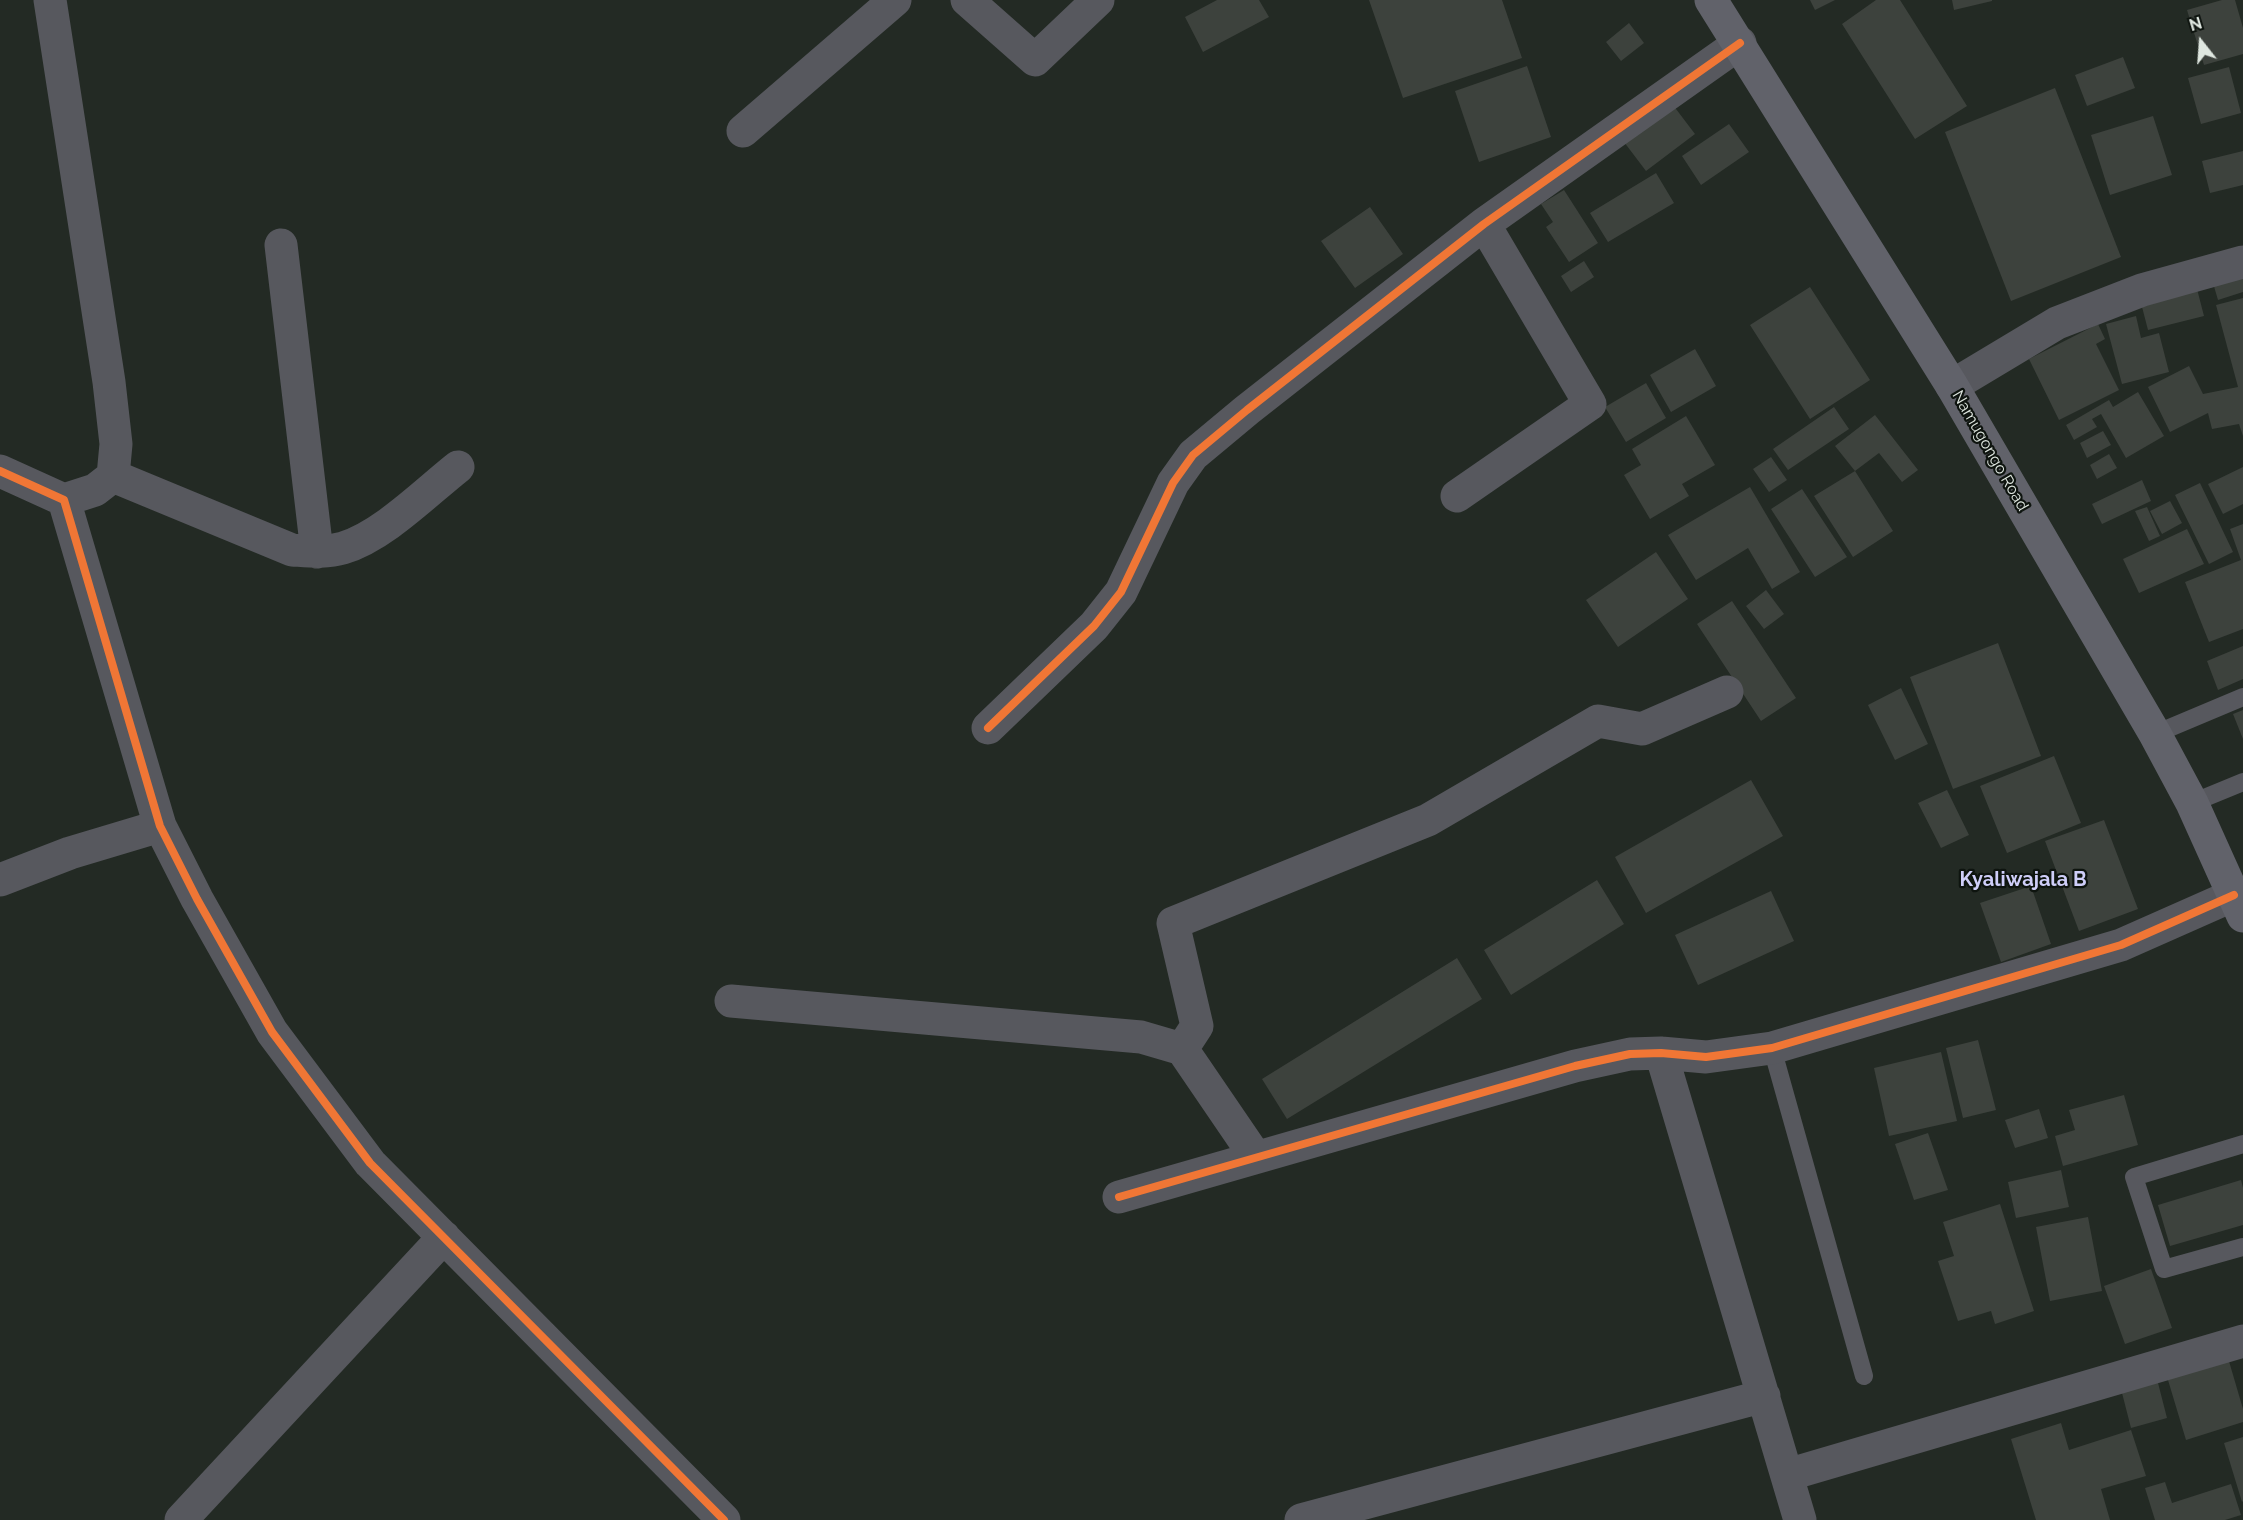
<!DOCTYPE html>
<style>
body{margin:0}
#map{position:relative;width:2243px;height:1520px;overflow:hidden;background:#232a24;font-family:Raleway,sans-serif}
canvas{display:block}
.north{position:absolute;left:2171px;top:12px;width:60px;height:60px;-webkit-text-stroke:4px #0e140f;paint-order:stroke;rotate:343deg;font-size:16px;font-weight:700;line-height:24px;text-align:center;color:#dfe7e0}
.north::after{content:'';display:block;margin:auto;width:21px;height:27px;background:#dfe7e0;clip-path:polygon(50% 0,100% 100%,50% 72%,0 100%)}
</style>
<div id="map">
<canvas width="2243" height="1520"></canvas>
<div class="north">N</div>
</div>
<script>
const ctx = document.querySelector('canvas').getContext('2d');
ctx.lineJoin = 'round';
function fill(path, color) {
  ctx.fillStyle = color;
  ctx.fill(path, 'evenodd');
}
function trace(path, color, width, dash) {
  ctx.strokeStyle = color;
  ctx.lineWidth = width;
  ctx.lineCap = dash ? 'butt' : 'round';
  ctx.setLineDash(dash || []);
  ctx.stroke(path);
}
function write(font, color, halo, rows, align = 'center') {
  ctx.font = font + ' Raleway,sans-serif';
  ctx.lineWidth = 4.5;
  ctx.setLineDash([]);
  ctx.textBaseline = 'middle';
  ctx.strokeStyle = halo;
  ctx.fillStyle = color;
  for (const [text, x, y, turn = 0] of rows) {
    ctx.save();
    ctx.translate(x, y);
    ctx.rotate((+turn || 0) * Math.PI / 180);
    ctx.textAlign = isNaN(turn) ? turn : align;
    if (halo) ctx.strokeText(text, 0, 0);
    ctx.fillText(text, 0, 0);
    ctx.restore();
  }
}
const building = new Path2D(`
 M 1217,0 L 1259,0 L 1269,17 L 1203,52 L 1185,17 Z
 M 1369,0 L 1502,0 L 1522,58 L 1403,98 Z
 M 1810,0 L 1835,0 L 1815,10 Z
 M 1876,0 L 1900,0 L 1967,106 L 1915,139 L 1842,24 Z
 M 1952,0 L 1992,0 L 1992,1 L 1954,10 Z
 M 2222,0 L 2235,0 L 2243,28 L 2243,54 L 2204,65 L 2187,10 Z
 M 1629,23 L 1644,43 L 1621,61 L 1606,42 Z
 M 2123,57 L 2135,88 L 2087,106 L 2075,75 Z
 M 1527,66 L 1551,137 L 1479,162 L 1455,91 Z
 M 2229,67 L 2241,113 L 2201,124 L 2188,78 Z
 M 2055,88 L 2121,257 L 2011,301 L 1945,132 Z
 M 1673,105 L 1695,134 L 1646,171 L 1624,142 Z
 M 2153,116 L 2172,175 L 2110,195 L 2091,135 Z
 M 1729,124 L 1749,152 L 1701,185 L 1682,156 Z
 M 2243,151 L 2243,185 L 2210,193 L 2202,161 Z
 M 1656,173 L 1674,203 L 1608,242 L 1590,213 Z
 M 1564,190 L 1598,243 L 1569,262 L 1546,227 L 1553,222 L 1541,204 Z
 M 1370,207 L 1403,254 L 1355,288 L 1321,241 Z
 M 1584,261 L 1594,277 L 1571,292 L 1561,276 Z
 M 2243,273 L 2243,292 L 2218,300 L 2213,283 Z
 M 1810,287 L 1870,380 L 1810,419 L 1750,325 Z
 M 2197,289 L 2204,316 L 2148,330 L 2141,303 Z
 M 2243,298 L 2243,436 L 2239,424 L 2212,429 L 2208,413 L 2170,432 L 2148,387 L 2189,366 L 2203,394 L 2238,387 L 2216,305 Z
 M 2136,316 L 2141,338 L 2159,333 L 2169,372 L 2122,384 L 2106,324 Z
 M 2098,324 L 2105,339 L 2096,344 L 2119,390 L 2059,420 L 2029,359 Z
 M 1695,349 L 1716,386 L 1671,412 L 1650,375 Z
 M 1646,383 L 1666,418 L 1626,442 L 1605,407 Z
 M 2138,392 L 2164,436 L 2126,458 L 2101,414 L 2092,419 L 2097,427 L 2074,440 L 2066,425 L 2109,400 L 2113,407 Z
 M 1834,407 L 1849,429 L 1788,470 L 1773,449 Z
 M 1875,415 L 1918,470 L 1902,482 L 1879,453 L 1855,471 L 1835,446 Z
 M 1686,416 L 1715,465 L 1682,484 L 1689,496 L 1650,519 L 1624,475 L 1641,465 L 1632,449 Z
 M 2103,431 L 2111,445 L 2087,458 L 2080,443 Z
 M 2109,454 L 2117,468 L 2097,479 L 2090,465 Z
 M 1771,457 L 1787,480 L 1769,492 L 1753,469 Z
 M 2243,467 L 2243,504 L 2223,514 L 2208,484 Z
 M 1855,471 L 1893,531 L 1853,557 L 1814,496 Z
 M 2142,480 L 2151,501 L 2102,524 L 2092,504 Z
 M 2200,483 L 2233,552 L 2209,564 L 2175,495 Z
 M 1750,487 L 1800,572 L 1772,589 L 1748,548 L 1696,580 L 1668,535 Z
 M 1802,489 L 1847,557 L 1815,577 L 1771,509 Z
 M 2170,501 L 2182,523 L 2162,534 L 2150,511 Z
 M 2147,507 L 2160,536 L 2149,541 L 2135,511 Z
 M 2243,524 L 2243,629 L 2209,642 L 2185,582 L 2241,560 L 2230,529 Z
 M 2187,529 L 2204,564 L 2139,593 L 2123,559 Z
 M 1656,552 L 1688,599 L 1618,647 L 1586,600 Z
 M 1766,590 L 1784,614 L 1764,629 L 1746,606 Z
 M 1732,601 L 1796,698 L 1761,721 L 1697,624 Z
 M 1998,643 L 2041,756 L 1953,789 L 1910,677 Z
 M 2243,646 L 2243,679 L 2218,690 L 2207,661 Z
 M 1901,688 L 1928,744 L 1895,760 L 1868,705 Z
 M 2243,710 L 2243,739 L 2233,714 Z
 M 2054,756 L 2081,823 L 2007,853 L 1980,786 Z
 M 1751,780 L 1783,836 L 1646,913 L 1615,857 Z
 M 1947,790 L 1969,835 L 1941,848 L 1918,803 Z
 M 2104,820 L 2138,909 L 2079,931 L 2045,841 Z
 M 1597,880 L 1624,924 L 1511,995 L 1484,950 Z
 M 2031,886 L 2051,944 L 2001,962 L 1980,903 Z
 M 1771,891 L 1794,941 L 1698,985 L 1675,935 Z
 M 1457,958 L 1482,999 L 1287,1119 L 1262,1079 Z
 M 1978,1040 L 1996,1110 L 1963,1118 L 1946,1048 Z
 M 1941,1052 L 1957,1121 L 1889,1136 L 1874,1068 Z
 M 2124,1095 L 2138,1145 L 2063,1166 L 2055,1136 L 2075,1130 L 2069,1110 Z
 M 2039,1109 L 2048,1138 L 2015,1148 L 2005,1120 Z
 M 1928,1133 L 1948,1190 L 1914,1200 L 1895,1144 Z
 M 2061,1170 L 2069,1207 L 2016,1218 L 2008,1182 Z
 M 2241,1180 L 2243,1188 L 2243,1225 L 2170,1246 L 2158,1205 Z
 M 2000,1204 L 2034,1311 L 1995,1324 L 1991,1311 L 1958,1321 L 1938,1261 L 1954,1256 L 1943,1222 Z
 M 2088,1217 L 2102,1291 L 2050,1301 L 2036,1227 Z
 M 2151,1269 L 2172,1328 L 2125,1344 L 2104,1286 Z
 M 2226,1351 L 2243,1409 L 2243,1422 L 2186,1440 L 2165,1370 Z
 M 2157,1379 L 2167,1418 L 2131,1428 L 2121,1389 Z
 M 2061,1423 L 2069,1450 L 2131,1430 L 2146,1476 L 2101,1489 L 2110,1520 L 2036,1520 L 2011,1439 Z
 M 2243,1437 L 2243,1501 L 2242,1502 L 2224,1443 Z
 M 2165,1482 L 2172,1503 L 2231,1484 L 2241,1515 L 2225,1520 L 2155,1520 L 2145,1488 Z`);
const lane = new Path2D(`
 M 2155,734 L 2243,697
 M 2192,803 L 2243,782
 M 1772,1048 L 1864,1376
 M 2243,1144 L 2134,1177 L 2164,1269 L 2243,1247`);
const street = new Path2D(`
 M 50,0 L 109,382 L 116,444 L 113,476 L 95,490 L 64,500
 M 967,0 L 1035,60 L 1098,0
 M 743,131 L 895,0
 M 281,245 L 317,552
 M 1952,386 L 2057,323 L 2142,290 L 2243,262
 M 0,471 L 64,500 L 160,826 L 197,899 L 272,1032 L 370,1163 L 724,1520
 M 113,476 L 292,550 C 309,551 326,553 343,548 C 383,536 425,493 458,467
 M 1457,496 L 1590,404 L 1484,224
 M 988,728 L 1094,626 L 1121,592 L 1173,483 L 1193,455 L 1247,410 L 1484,224 L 1740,43
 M 0,880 L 70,853 L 160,826
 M 731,1001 L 1141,1037 L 1182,1049 L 1255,1156
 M 1182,1049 L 1197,1026 L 1173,923 L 1428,820 L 1598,721 L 1642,729 L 1727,692
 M 1661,1053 L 1800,1520
 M 1119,1197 L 1575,1066 L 1630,1054 L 1661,1053 L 1706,1057 L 1772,1048 L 2121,945 L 2234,895
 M 1787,1475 L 2243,1341
 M 181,1520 L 444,1237
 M 1301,1520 L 1764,1396`);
const secondary = new Path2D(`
 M 1711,0 L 1952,386 L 2155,734 L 2192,803 L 2243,916`);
const cycleway = new Path2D(`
 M 0,471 L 64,500 L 160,826 L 197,899 L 272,1032 L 370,1163 L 724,1520
 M 988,728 L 1094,626 L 1121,592 L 1173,483 L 1193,455 L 1247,410 L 1484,224 L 1740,43
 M 1119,1197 L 1575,1066 L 1630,1054 L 1661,1053 L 1706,1057 L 1772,1048 L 2121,945 L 2234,895`);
const streetNames = [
 ["Namugongo Road",1990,451,60]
];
const quarterNames = [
 ["Kyaliwajala B",2023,880]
];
fill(building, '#3d423d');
trace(lane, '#57585e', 18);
trace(street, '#57585e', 33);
trace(secondary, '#61626a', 33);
trace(cycleway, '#f07635', 8);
write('16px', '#dfe7e0', '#0e140f', streetNames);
write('bold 20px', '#cfcef9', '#0e140f', quarterNames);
</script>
